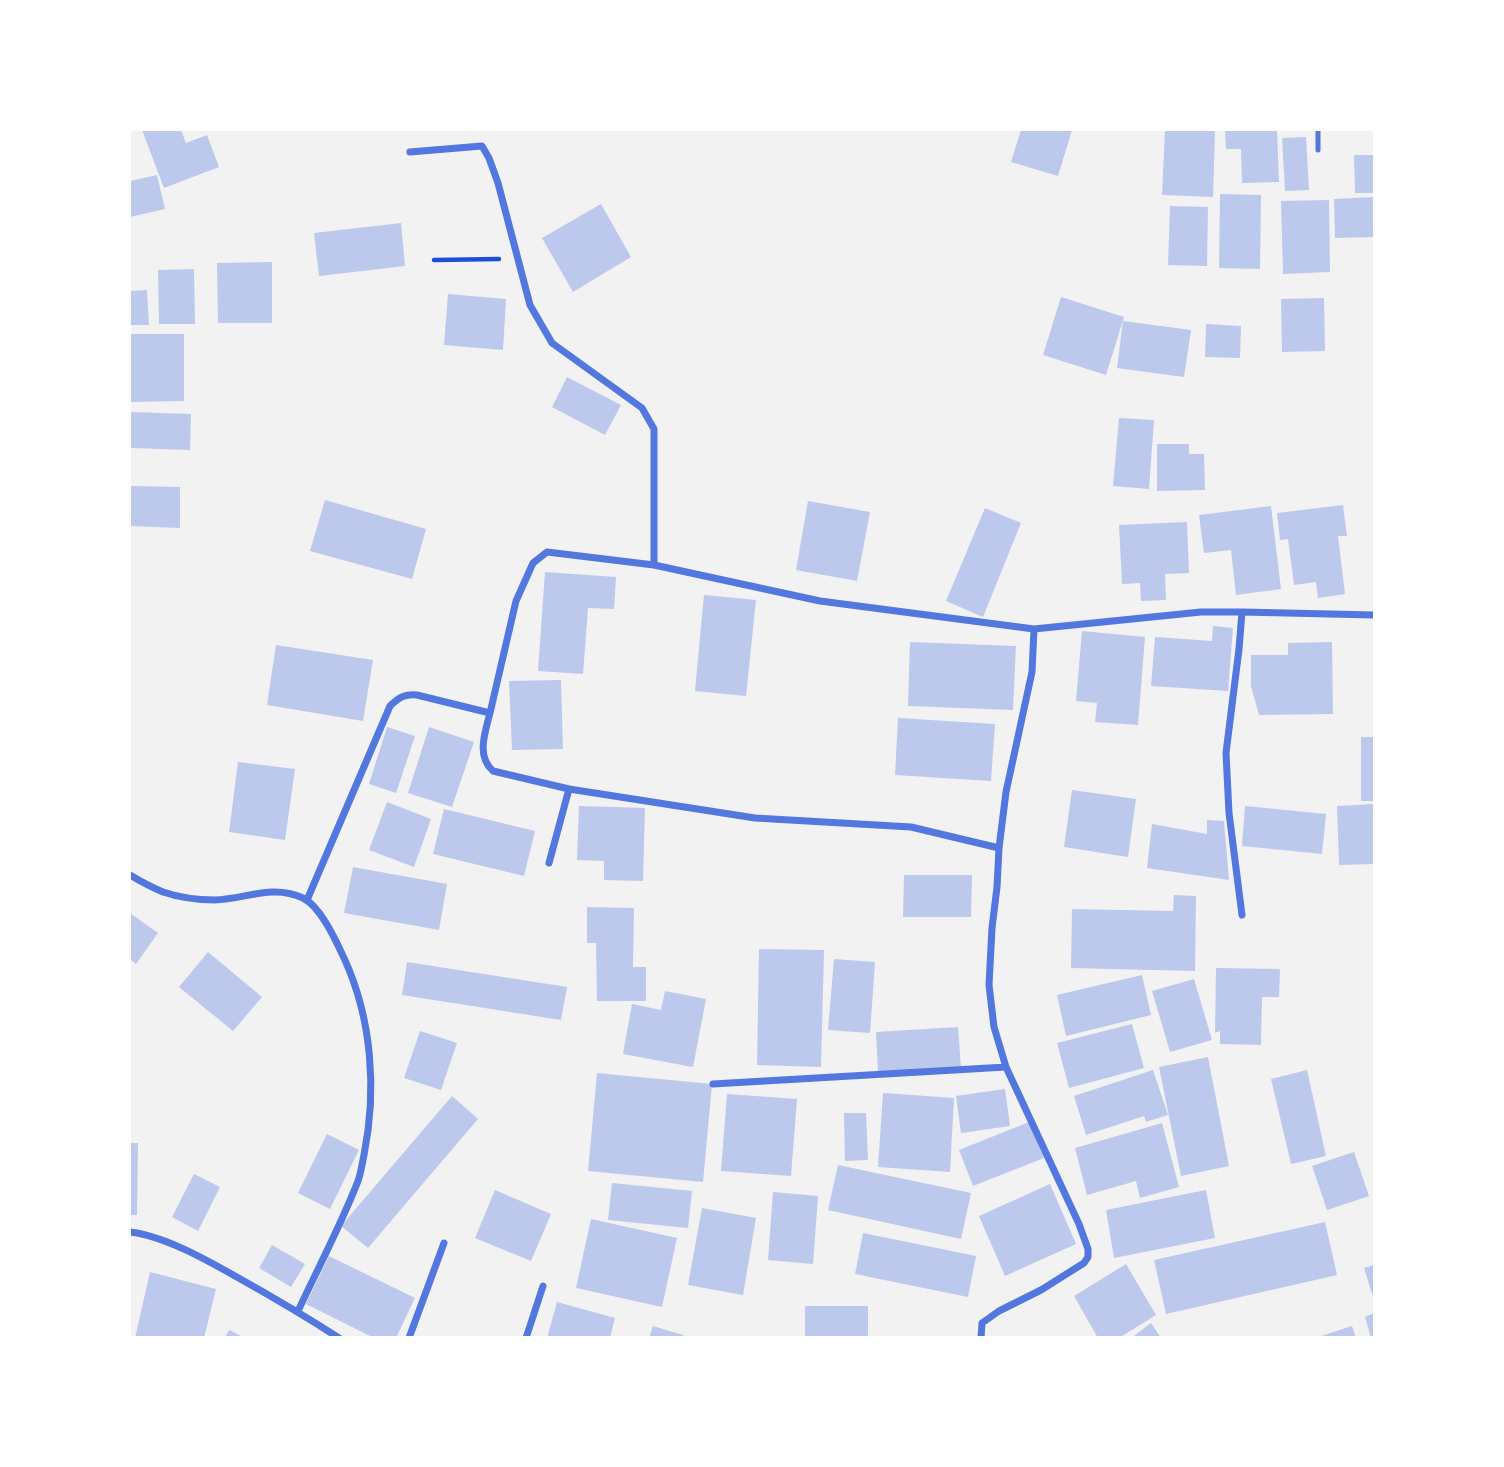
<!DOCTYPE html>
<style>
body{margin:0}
#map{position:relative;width:1504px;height:1467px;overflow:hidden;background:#f2f2f2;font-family:"DM Sans",sans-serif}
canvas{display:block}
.frame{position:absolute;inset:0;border:131px solid #fff;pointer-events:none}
</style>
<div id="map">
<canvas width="1504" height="1467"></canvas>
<div class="frame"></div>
</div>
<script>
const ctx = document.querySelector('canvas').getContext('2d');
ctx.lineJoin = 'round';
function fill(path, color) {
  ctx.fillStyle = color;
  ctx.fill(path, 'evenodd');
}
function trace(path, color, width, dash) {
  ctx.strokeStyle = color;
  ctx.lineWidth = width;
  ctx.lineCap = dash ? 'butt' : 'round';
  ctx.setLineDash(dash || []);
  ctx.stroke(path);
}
const building = new Path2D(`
 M 142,130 L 181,130 L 186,143 L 207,135 L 219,167 L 164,188 Z
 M 1021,130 L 1072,130 L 1058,176 L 1011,162 Z
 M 1165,130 L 1215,130 L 1213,197 L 1162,195 Z
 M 1225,130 L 1277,130 L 1279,182 L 1242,183 L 1241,149 L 1226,149 Z
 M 1306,137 L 1309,190 L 1285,191 L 1282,138 Z
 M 1354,155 L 1374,155 L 1374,193 L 1355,193 Z
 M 157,175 L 165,209 L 130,217 L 130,181 Z
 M 1220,194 L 1261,195 L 1260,269 L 1219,268 Z
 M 1374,197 L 1374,237 L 1335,238 L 1334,199 Z
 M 1329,200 L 1330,272 L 1283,274 L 1281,201 Z
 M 601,204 L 631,257 L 573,292 L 542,238 Z
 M 1170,206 L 1208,207 L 1207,266 L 1168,265 Z
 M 401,223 L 405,266 L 319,276 L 314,233 Z
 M 272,262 L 272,323 L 218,323 L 217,263 Z
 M 194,269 L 195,324 L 159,324 L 158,270 Z
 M 147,290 L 149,325 L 130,325 L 130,291 Z
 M 448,294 L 506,299 L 503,350 L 444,345 Z
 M 1061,297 L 1124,317 L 1106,375 L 1043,355 Z
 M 1324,298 L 1325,351 L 1282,352 L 1281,299 Z
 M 1123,321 L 1191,330 L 1184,377 L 1117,368 Z
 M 1206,324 L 1241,326 L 1240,358 L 1205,357 Z
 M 130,334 L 184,334 L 184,401 L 130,402 Z
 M 567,377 L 621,405 L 605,435 L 552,407 Z
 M 130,412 L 191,414 L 190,450 L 130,448 Z
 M 1119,418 L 1154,420 L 1149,489 L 1113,486 Z
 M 1157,444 L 1189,444 L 1189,454 L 1204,454 L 1205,490 L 1157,491 Z
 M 130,486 L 180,487 L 180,528 L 130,526 Z
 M 325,500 L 426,529 L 412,579 L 310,551 Z
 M 808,501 L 870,512 L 857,581 L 796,570 Z
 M 1343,505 L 1347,536 L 1338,536 L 1345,594 L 1318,598 L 1316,582 L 1294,585 L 1288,539 L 1280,540 L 1277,513 Z
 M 1271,506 L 1281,589 L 1236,595 L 1231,550 L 1204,553 L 1199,515 Z
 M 985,508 L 1021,523 L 983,617 L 946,601 Z
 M 1187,522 L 1189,573 L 1165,574 L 1166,600 L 1141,601 L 1140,583 L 1122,584 L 1119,525 Z
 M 545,572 L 616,577 L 614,609 L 588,608 L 583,674 L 538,671 Z
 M 704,595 L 756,600 L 746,696 L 695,691 Z
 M 1213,626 L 1233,628 L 1228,691 L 1151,686 L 1155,637 L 1212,641 Z
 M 1082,631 L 1145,637 L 1138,725 L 1095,722 L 1097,703 L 1076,701 Z
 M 910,642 L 1016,646 L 1013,710 L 908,706 Z
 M 1332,642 L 1333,714 L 1259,715 L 1251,686 L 1251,655 L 1288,655 L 1288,643 Z
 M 276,645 L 373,660 L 363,721 L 267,705 Z
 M 561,680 L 563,749 L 512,750 L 509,681 Z
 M 898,718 L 995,724 L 991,781 L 895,775 Z
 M 387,727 L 415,736 L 396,793 L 369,784 Z
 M 429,727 L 474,742 L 452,807 L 408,793 Z
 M 1361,737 L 1374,737 L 1374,801 L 1361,801 Z
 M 238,762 L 295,769 L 285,840 L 229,832 Z
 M 1072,790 L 1136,799 L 1128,857 L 1064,847 Z
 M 387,802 L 431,819 L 414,867 L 369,850 Z
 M 1374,804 L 1374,864 L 1339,865 L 1337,806 Z
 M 579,806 L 645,808 L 643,881 L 604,880 L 604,861 L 577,860 Z
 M 1245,806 L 1326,814 L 1322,854 L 1242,846 Z
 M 444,809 L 535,831 L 524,876 L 433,854 Z
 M 1207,820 L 1224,821 L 1229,880 L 1147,868 L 1152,824 L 1207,834 Z
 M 353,867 L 447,884 L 439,930 L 344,913 Z
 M 904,875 L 972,875 L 971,917 L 903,917 Z
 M 1174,895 L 1196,896 L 1195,971 L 1071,968 L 1072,909 L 1173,911 Z
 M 587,907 L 634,908 L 633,967 L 646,967 L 646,1001 L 597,1001 L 596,943 L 587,943 Z
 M 130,913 L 158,933 L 136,964 L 130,959 Z
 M 759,949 L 824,950 L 821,1067 L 757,1065 Z
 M 208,952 L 262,997 L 233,1031 L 179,987 Z
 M 834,959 L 875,962 L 870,1033 L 828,1030 Z
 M 407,962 L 567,987 L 561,1020 L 402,995 Z
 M 1216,968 L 1280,969 L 1279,997 L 1262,997 L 1261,1045 L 1220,1044 L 1220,1031 L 1215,1033 Z
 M 1142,975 L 1151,1015 L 1066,1036 L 1057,995 Z
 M 1194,979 L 1212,1040 L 1170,1052 L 1152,991 Z
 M 665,991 L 706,999 L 693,1067 L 623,1054 L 632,1004 L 661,1010 Z
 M 1132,1024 L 1144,1068 L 1069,1088 L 1057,1043 Z
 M 958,1027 L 961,1068 L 878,1072 L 876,1032 Z
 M 420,1031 L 457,1043 L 441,1090 L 404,1078 Z
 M 1208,1057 L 1229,1166 L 1181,1176 L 1159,1067 Z
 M 1153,1070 L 1168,1115 L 1146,1122 L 1144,1116 L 1086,1135 L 1074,1096 Z
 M 1307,1070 L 1326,1156 L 1291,1164 L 1271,1079 Z
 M 597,1073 L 712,1084 L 703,1182 L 588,1171 Z
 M 1005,1089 L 1010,1126 L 961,1133 L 956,1096 Z
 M 883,1093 L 954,1098 L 950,1172 L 878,1167 Z
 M 727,1094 L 797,1099 L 791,1176 L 721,1171 Z
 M 452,1096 L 478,1119 L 368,1248 L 341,1226 Z
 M 844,1113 L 866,1113 L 868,1160 L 845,1161 Z
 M 1029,1122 L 1044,1158 L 973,1186 L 959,1150 Z
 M 1162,1123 L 1179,1187 L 1140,1198 L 1136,1181 L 1087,1195 L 1075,1148 Z
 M 327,1134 L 359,1150 L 330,1209 L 298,1193 Z
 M 130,1143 L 138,1143 L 137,1215 L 130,1215 Z
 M 1354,1152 L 1369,1196 L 1327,1210 L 1312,1166 Z
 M 838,1165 L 971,1193 L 961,1239 L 828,1210 Z
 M 194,1174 L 220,1187 L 198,1231 L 172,1217 Z
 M 612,1183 L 692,1191 L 688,1228 L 608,1220 Z
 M 1050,1184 L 1076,1244 L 1005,1276 L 979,1216 Z
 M 495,1190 L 551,1214 L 531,1261 L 475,1238 Z
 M 1206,1190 L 1215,1238 L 1114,1258 L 1106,1210 Z
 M 773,1192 L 818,1196 L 813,1264 L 768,1260 Z
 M 702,1208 L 756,1218 L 743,1295 L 688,1285 Z
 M 591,1219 L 677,1238 L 662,1307 L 576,1288 Z
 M 1325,1222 L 1337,1275 L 1166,1314 L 1154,1260 Z
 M 863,1233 L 976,1256 L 968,1297 L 855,1274 Z
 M 272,1245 L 305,1264 L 291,1287 L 259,1268 Z
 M 329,1256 L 415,1298 L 396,1338 L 374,1338 L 306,1304 Z
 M 1126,1264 L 1156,1315 L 1119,1338 L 1098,1338 L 1074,1296 Z
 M 1374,1265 L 1374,1300 L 1364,1268 Z
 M 150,1272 L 216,1289 L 204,1338 L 135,1338 Z
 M 557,1302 L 615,1318 L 610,1338 L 547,1338 Z
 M 805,1306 L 868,1306 L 868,1338 L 805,1338 Z
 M 1374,1313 L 1374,1338 L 1371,1338 L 1365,1317 Z
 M 1151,1323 L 1161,1338 L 1131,1338 Z
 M 653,1326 L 683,1335 L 683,1338 L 649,1338 Z
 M 1352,1326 L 1356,1338 L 1318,1338 L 1318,1337 Z
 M 229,1330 L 245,1338 L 225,1338 Z`);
const path = new Path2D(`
 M 434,260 L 499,259`);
const service = new Path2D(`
 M 1318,150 L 1318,130`);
const minor = new Path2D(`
 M 410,152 L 482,146 L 489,158 L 498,183 L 530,305 L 552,343 L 642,408 L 654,429 L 654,565 L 820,601 L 1034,629 L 1032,672 L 1006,792 L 999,848
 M 1242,612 L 1374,615
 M 1034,629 L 1201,612 L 1242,612 L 1239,649 L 1226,753 L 1229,813 L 1242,915
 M 490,713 C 485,733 476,756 493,771 L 569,789 L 755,818 L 911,827 L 999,848 L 997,887 L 992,928 L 989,985 L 994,1027 L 1006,1067 L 1079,1224 L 1088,1249 L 1088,1257 L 1084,1263 L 1041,1290 L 999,1311 L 982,1323 L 981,1338
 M 549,863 L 569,789
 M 130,875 C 140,881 151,887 163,892 C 178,897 199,900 215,900 C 246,899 272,884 303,898 C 321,907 336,941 344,958 C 372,1019 377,1090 364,1155 C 362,1164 361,1173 358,1181 C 341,1225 318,1268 298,1311
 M 307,900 L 390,706 C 399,697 405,694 417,695 L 490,713 L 516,601 L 533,563 L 547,552 L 654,565
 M 713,1084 L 1006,1067
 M 130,1232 C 164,1236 205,1259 235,1276 C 271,1296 305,1316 339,1338
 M 409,1338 L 444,1243
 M 526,1338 L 543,1286`);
fill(building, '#bdc9ec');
trace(path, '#1d4ed8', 4.5);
trace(service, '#5277de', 5);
trace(minor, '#5277de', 7);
</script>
